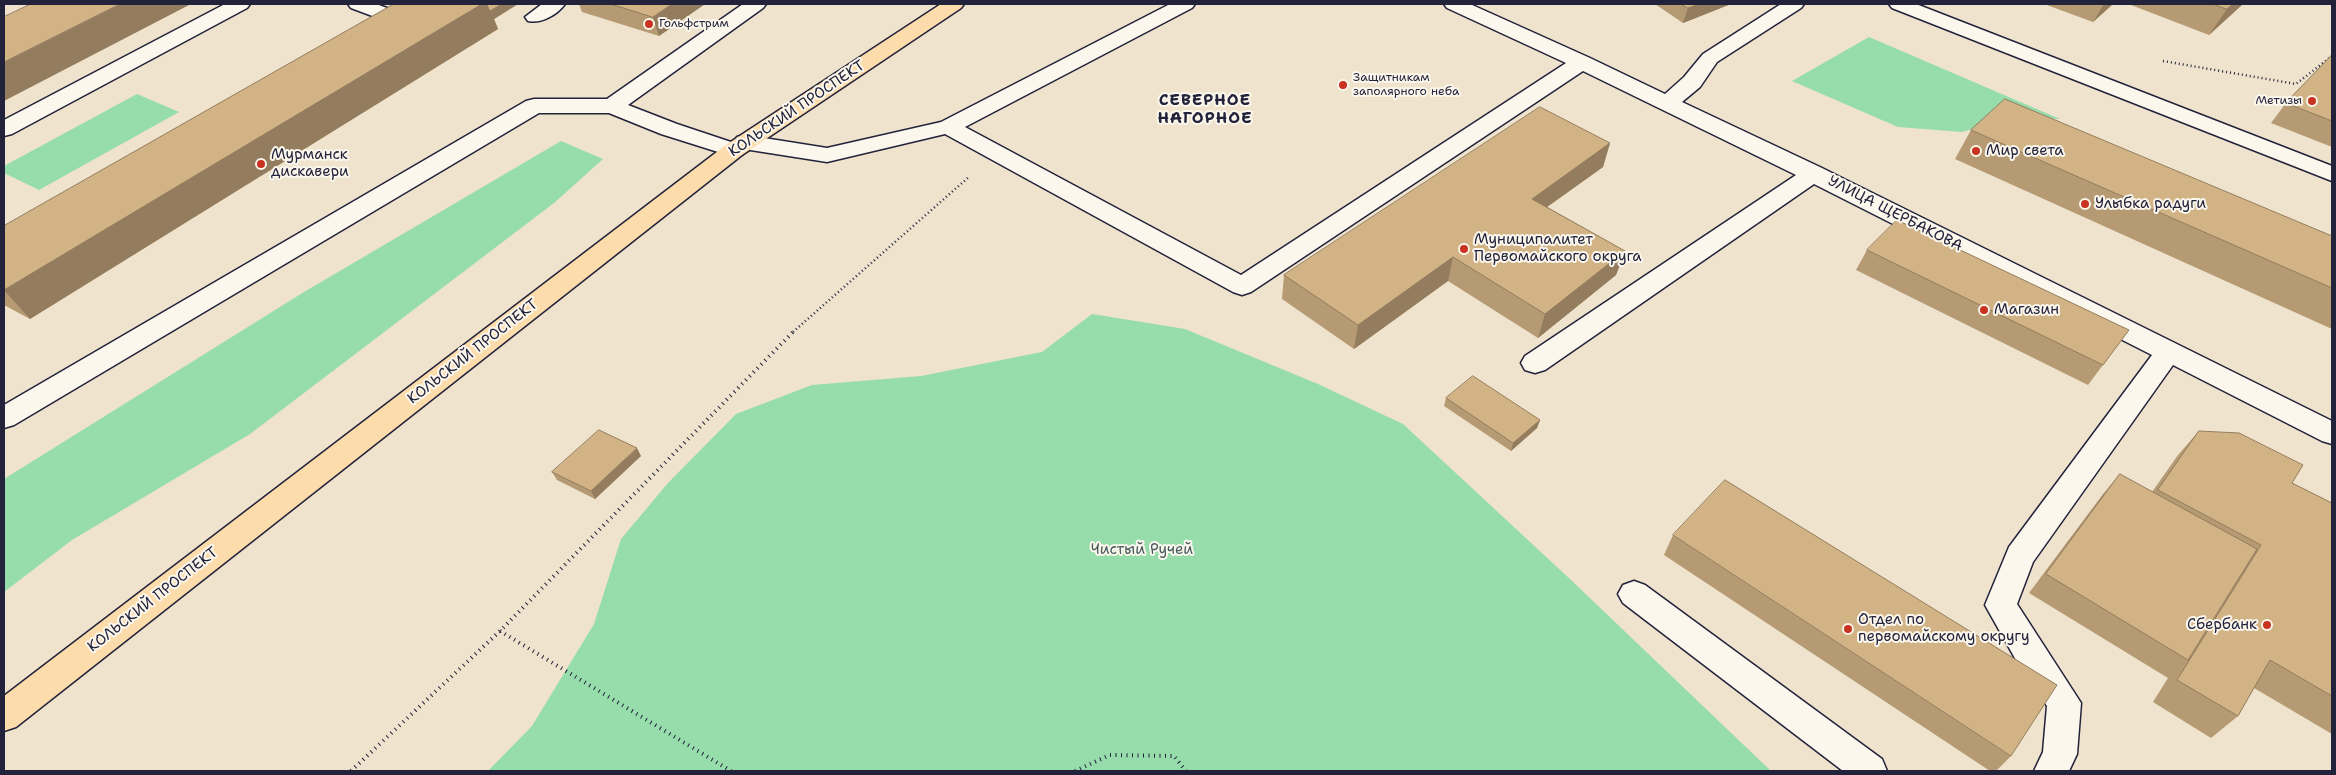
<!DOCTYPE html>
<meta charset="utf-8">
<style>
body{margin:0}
#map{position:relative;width:2336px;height:775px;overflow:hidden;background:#efe3cd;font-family:"Shantell Sans",sans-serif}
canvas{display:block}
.frame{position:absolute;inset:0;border:5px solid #22223b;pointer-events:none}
</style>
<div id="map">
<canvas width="2336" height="775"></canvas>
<div class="frame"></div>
</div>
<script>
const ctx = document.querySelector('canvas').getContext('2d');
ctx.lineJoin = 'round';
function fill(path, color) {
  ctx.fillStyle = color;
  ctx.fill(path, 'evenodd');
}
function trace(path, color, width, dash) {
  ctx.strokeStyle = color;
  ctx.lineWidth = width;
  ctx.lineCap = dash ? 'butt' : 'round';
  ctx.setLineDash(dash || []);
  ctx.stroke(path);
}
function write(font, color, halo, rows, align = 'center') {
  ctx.font = font + ' "Shantell Sans",sans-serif';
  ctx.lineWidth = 4;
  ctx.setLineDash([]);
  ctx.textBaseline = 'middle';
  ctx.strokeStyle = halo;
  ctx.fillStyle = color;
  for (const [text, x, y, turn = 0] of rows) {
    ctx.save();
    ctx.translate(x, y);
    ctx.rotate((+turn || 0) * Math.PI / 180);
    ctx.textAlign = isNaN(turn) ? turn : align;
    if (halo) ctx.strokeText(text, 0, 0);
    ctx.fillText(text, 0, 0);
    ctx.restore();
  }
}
const green = new Path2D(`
 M 1869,37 L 2060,119 L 2012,118 L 1962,132 L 1898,127 L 1792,81 Z
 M 137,94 L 179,112 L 39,190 L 4,173 L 4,166 Z
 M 561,141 L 603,159 L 554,203 L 250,434 L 72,540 L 4,592 L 4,479 L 304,292 Z
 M 1092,314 L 1185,329 L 1318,384 L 1403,424 L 1571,580 L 1771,771 L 488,771 L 532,726 L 594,624 L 621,539 L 668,483 L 736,414 L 812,385 L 921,376 L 1042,352 Z`);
const pathFar1 = new Path2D(`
 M 2163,61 L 2296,84 L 2332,56
 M 793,332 L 970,176`);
const path = new Path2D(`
 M 500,631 L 731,771
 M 351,771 L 500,631 L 794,331
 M 1075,771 L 1110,755 L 1174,756 L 1186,771`);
const minor = new Path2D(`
 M 225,4 L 250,4 L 247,8 L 12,134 L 4,136 L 4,120 Z
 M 348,4 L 376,4 L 406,15 L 409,19 C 402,29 389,35 377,32 L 374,28 L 383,20 L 351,8 Z
 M 542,4 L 565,4 C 557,15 541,24 528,21 L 525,17 Z
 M 743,4 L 766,4 L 763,8 L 628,105 L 677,124 L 734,143 L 737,137 L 745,135 L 827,148 L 941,122 L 1170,4 L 1195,4 L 1192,8 L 965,127 L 1241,275 L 1566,63 L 1447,8 L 1444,4 L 1470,4 L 1590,58 L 1665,94 L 1684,77 L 1703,54 L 1781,4 L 1804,4 L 1801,8 L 1717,62 L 1700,87 L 1682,102 L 1822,168 L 2332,421 L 2332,444 L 2322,441 L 2173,365 L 2033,562 L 2017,604 L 2081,703 L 2077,754 L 2069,771 L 2034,771 L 2043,752 L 2047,706 L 2021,669 L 1985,605 L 2009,547 L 2152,355 L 1814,184 L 1545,370 L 1535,373 L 1525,370 L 1521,363 L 1525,356 L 1796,175 L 1583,71 L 1251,292 L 1242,295 L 1233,292 L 945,134 L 827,162 L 744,149 L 742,155 L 734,157 L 661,134 L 609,113 L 539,113 L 14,425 L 4,428 L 4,405 L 526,101 L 534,99 L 607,99 Z
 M 1889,4 L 1916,4 L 2332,166 L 2332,181 L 1892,8 Z
 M 1634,581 L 1645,585 L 1882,759 L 1887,771 L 1843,771 L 1623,603 L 1618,594 L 1623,585 Z`);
const major = new Path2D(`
 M 941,4 L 964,4 L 961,8 L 742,155 L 16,727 L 4,731 L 4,696 L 726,145 Z`);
const wall = new Path2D(`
 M 394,4 L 518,4 L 494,19 L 498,29 L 30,319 L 4,305 L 4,226 Z
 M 579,4 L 705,4 L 659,36 L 582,12 Z
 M 1655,4 L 1731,4 L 1683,23 Z
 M 2044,4 L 2113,4 L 2093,22 Z
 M 2132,4 L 2243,4 L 2209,35 L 2131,5 Z
 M 2332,55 L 2332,147 L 2271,123 L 2286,103 Z
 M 1971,130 L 2332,236 L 2332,329 L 1955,159 Z
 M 1610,143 L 1603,167 L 1547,207 L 1625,251 L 1616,275 L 1538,338 L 1448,281 L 1354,349 L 1282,299 L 1284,275 Z
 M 1867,250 L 2129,330 L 2088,385 L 1856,270 Z
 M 1446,398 L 1540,420 L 1537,428 L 1511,451 L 1444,406 Z
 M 2199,431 L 2292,483 L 2332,503 L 2332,734 L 2254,688 L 2238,716 L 2211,738 L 2153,702 L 2168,678 L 2029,593 L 2103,494 L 2120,474 L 2152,492 L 2178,455 Z
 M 641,456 L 595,499 L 557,480 L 552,472 Z
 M 1673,535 L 2011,756 L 1996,771 L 1990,771 L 1664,555 Z`);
const shadedWall = new Path2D(`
 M 120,4 L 191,4 L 4,101 L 4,62 Z
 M 459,4 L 518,4 L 494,19 L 498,29 L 30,319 L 4,290 Z
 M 672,4 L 705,4 L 659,36 L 653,17 Z
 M 1700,4 L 1731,4 L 1683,23 L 1688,8 Z
 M 2104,4 L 2113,4 L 2093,22 Z
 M 2233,4 L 2243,4 L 2209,35 L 2227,9 Z
 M 1610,143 L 1603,167 L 1526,222 L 1532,199 Z
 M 1625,251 L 1616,275 L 1538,338 L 1545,314 Z
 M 1453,257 L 1448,281 L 1354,349 L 1358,325 Z
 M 1540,420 L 1537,428 L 1511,451 L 1513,443 Z
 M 637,448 L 641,456 L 595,499 L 591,491 Z`);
const building = new Path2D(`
 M 31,4 L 120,4 L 4,62 L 4,17 Z
 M 394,4 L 482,4 L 4,290 L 4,226 Z
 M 487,4 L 502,4 L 490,11 Z
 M 611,4 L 672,4 L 653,17 Z
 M 1681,4 L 1700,4 L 1688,8 Z
 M 2213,4 L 2233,4 L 2227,9 Z
 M 2332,55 L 2332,121 L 2286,103 Z
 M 2005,99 L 2332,236 L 2332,288 L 1971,130 Z
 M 1540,107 L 1610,143 L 1532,199 L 1625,251 L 1545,314 L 1453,257 L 1358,325 L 1284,275 Z
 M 1897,220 L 2129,330 L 2103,365 L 1867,250 Z
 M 1473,376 L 1540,420 L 1513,443 L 1446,398 Z
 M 599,430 L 637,448 L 591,491 L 552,472 Z
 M 2199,431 L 2239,433 L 2303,465 L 2292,483 L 2332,503 L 2332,696 L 2270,660 L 2238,716 L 2177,680 L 2261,545 L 2158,490 Z
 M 2120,474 L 2257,549 L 2188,660 L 2046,574 Z
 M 1725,480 L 2057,685 L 2011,756 L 1673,535 Z`);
const markers = [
 [649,24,5,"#c8321e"],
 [1343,85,5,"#c8321e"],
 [2312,101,5,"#c8321e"],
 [1976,151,5,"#c8321e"],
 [261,164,5,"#c8321e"],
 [2085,204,5,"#c8321e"],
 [1464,249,5,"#c8321e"],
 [1984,310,5,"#c8321e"],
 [2267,625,5,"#c8321e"],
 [1848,629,5,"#c8321e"]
];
const farPoinames = [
 ["Гольфстрим",659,24],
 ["Защитникам",1353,78],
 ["заполярного неба",1353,92],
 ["Метизы",2302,101,"right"]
];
const streetNames = [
 ["КОЛЬСКИЙ ПРОСПЕКТ",797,109,-34],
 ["УЛИЦА ЩЕРБАКОВА",1895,214,27],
 ["КОЛЬСКИЙ ПРОСПЕКТ",473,352,-38],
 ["КОЛЬСКИЙ ПРОСПЕКТ",153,600,-38]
];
const poiNames = [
 ["Мир света",1986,151],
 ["Мурманск",271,155],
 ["дискавери",271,172],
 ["Улыбка радуги",2095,204],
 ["Муниципалитет",1474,240],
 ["Первомайского округа",1474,257],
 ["Магазин",1994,310],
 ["Отдел по",1858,620],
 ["первомайскому округу",1858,637],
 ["Сбербанк",2257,625,"right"]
];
const parkNames = [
 ["Чистый Ручей",1142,550]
];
const farDistrictnames = [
 ["СЕВЕРНОЕ",1205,101],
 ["НАГОРНОЕ",1205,119]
];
fill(green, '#96ddab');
trace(minor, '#22223b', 3);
trace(major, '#22223b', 3);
trace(pathFar1, '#22223b', 2.5, [1, 3]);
trace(path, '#22223b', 4, [1, 4.5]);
fill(minor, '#fbf7ec');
fill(major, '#fddcac');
fill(wall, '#b59a73');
fill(shadedWall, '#937d5e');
fill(building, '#d2b386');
trace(building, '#937d5e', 1);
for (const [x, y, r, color] of markers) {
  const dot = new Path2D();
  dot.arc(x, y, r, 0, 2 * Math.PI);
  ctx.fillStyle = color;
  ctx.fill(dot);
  trace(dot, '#fbf7ec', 2);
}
write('12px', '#22223b', '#fbf7ec', farPoinames, 'left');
write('15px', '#22223b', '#fbf7ec', streetNames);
write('15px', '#22223b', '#fbf7ec', poiNames, 'left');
write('15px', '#455a5d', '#fbf7ec', parkNames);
ctx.letterSpacing = '1px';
write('bold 16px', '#22223b', '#fbf7ec', farDistrictnames);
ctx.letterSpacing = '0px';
</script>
